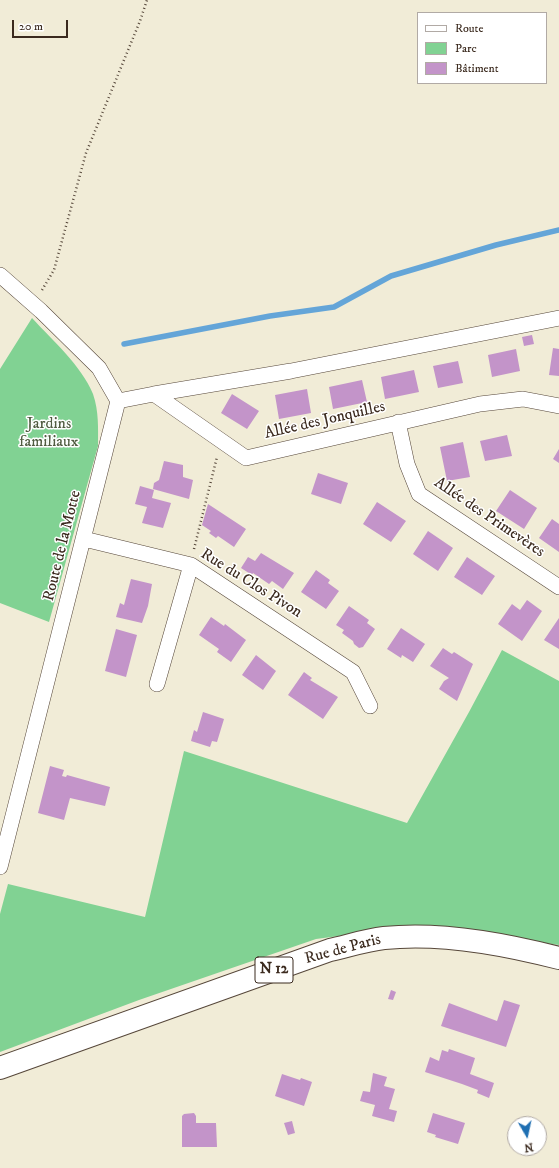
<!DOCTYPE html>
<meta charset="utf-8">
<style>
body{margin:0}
#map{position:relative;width:559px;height:1168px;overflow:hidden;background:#f1ecd7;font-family:"IM FELL DW Pica",serif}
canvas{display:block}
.legend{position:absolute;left:417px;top:12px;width:130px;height:72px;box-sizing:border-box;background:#fff;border:1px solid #b1aaa5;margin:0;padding:5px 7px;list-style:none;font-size:12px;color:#3b2a1e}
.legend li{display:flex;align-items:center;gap:8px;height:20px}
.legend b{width:20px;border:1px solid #b1aaa5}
.north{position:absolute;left:507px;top:1116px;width:40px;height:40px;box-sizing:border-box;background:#fff;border:1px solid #b1aaa5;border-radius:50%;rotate:171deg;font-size:11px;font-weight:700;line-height:16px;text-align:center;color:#3b2a1e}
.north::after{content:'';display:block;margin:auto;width:14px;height:18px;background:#1f6fb2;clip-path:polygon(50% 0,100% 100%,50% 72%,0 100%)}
.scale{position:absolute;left:12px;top:20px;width:56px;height:18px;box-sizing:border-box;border:2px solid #3b2a1e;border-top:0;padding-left:5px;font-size:12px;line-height:14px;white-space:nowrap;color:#3b2a1e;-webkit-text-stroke:3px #fff;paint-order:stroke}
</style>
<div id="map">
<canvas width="559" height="1168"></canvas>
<ul class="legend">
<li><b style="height:5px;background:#fff"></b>Route</li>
<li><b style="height:11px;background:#81d293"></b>Parc</li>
<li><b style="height:11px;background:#c394c9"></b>Bâtiment</li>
</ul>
<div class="north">N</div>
<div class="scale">20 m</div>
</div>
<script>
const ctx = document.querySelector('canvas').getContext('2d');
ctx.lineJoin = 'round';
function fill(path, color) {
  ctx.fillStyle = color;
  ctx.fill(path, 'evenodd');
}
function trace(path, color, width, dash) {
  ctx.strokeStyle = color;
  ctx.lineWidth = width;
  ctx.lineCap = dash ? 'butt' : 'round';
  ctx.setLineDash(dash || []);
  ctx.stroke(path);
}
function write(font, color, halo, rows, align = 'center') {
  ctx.font = font + ' "IM FELL DW Pica",serif';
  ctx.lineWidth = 3;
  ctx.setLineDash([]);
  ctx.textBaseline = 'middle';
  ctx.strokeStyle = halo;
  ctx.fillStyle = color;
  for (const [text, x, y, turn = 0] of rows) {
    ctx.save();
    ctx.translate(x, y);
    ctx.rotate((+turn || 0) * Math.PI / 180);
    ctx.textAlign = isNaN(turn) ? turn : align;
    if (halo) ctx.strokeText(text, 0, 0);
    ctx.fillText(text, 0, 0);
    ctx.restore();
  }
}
const green = new Path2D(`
 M 32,318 C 53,341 81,365 93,394 C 99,411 98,429 98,446 L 49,622 L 0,603 L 0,369 Z
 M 502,650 L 559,681 L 559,945 L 423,925 L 316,939 L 139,1000 L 0,1052 L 0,914 L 8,884 L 145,917 L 184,751 L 407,823 L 469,712 Z`);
const stream = new Path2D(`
 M 124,344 L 270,316 L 334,307 L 391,276 L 496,245 L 559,230`);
const building = new Path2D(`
 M 532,335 L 534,344 L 524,346 L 522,337 Z
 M 553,348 L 559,349 L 559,376 L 549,375 Z
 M 516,349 L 520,371 L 492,377 L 488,355 Z
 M 458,361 L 463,383 L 438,388 L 433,366 Z
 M 414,370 L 419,392 L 385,399 L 381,377 Z
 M 362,380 L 367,402 L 333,409 L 329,387 Z
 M 307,389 L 311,413 L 279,419 L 275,395 Z
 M 232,394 L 259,411 L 247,429 L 221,413 Z
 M 507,435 L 512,456 L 485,461 L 480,441 Z
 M 463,442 L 470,477 L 447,481 L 440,447 Z
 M 559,449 L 559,463 L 553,459 Z
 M 164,461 L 183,465 L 183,477 L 193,480 L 189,499 L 153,489 L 154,483 L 159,480 Z
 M 318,473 L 348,483 L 341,504 L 311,494 Z
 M 140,486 L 154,490 L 152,498 L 171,503 L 163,528 L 142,523 L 147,507 L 135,504 Z
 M 510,490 L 537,508 L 524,529 L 496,511 Z
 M 377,502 L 406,521 L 391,542 L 363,524 Z
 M 208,504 L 246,529 L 234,547 L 218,536 L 216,538 L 209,533 L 211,531 L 202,525 Z
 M 552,519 L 559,524 L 559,552 L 539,538 Z
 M 428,531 L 453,548 L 438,571 L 413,554 Z
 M 261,553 L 294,573 L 283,589 L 272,581 L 269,584 L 253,573 L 252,575 L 241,568 L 248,557 L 255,561 Z
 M 467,557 L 495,576 L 482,595 L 454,577 Z
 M 316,570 L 330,580 L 328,583 L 339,591 L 326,609 L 301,592 Z
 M 131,579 L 152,584 L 148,606 L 142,623 L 116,617 L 120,603 L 124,605 Z
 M 527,600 L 542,611 L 522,641 L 498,624 L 512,604 L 520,610 Z
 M 349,606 L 369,620 L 367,623 L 375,629 L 363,647 L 359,648 L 354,644 L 353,641 L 342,633 L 344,630 L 336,625 Z
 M 211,617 L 224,626 L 225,624 L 246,640 L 231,662 L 217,652 L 219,649 L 199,635 Z
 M 559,618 L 559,649 L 544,640 Z
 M 401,628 L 425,644 L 413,662 L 402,655 L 401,658 L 387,649 Z
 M 116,629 L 137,635 L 126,677 L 105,671 Z
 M 443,648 L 452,654 L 454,652 L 473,664 L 457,701 L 439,689 L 444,681 L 449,678 L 430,666 Z
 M 256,655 L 276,671 L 263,690 L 242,675 Z
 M 304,672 L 312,678 L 310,680 L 338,697 L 323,719 L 288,695 Z
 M 203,712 L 224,719 L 217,742 L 212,741 L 210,747 L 191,741 L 194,730 L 197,732 Z
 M 50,766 L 64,770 L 62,776 L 66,777 L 67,775 L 110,787 L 105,806 L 70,798 L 64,820 L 38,813 Z
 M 391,990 L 396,992 L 393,1000 L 388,999 Z
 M 504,1000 L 520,1005 L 506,1047 L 441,1026 L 449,1003 L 497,1021 Z
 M 449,1049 L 475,1058 L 470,1074 L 494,1083 L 489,1098 L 477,1093 L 478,1090 L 462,1084 L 425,1072 L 430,1057 L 439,1061 L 442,1050 L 448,1052 Z
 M 373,1073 L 387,1077 L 384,1086 L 395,1089 L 389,1109 L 397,1111 L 394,1122 L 372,1116 L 375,1105 L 360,1101 L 363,1091 L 370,1092 Z
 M 282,1074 L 300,1080 L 301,1078 L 312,1082 L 304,1106 L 275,1096 Z
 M 194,1113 L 196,1116 L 196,1123 L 216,1123 L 217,1147 L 182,1147 L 182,1116 L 184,1114 Z
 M 433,1113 L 465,1123 L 458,1144 L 435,1137 L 436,1135 L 427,1132 Z
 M 292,1121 L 295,1133 L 288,1135 L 284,1123 Z`);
const path = new Path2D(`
 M 42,290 L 54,270 L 86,153 L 140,21 L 147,0
 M 194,549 L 217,457`);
const street = new Path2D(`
 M 0,275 L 41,311 L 99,368 L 118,401 L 0,867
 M 154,394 L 291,371 L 559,318
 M 118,401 L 154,394 L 246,458 L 480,404 L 523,399 L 559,406
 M 398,422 L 407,464 L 419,494 L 559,587
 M 84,539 L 191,565 L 353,672 L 370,706
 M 157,684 L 191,565`);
const primary = new Path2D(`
 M 0,1068 L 330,950 C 348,946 366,940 384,938 C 439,932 505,944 559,958`);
const shields = [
 [274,970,38]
];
const shieldNames = [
 ["N 12",274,970]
];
const streetNames = [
 ["Allée des Jonquilles",325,421,-13],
 ["Allée des Primevères",489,518,34],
 ["Route de la Motte",63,546,-76],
 ["Rue du Clos Pivon",251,584,32],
 ["Rue de Paris",343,950,-15]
];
const parkNames = [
 ["Jardins",49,425],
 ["familiaux",49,443]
];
fill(green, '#81d293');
trace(stream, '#64a5d8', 5.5);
fill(building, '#c394c9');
trace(street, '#56473a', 16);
trace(primary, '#56473a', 24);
trace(path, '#56473a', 2.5, [1, 3]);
trace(street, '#fff', 15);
trace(primary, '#fff', 22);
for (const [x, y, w] of shields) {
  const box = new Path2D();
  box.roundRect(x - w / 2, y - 13, w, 26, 3);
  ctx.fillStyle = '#fff';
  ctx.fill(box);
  trace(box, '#3b2a1e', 1);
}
write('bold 15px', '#3b2a1e', null, shieldNames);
write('16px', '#3b2a1e', '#fff', streetNames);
write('16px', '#505c41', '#fff', parkNames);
</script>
